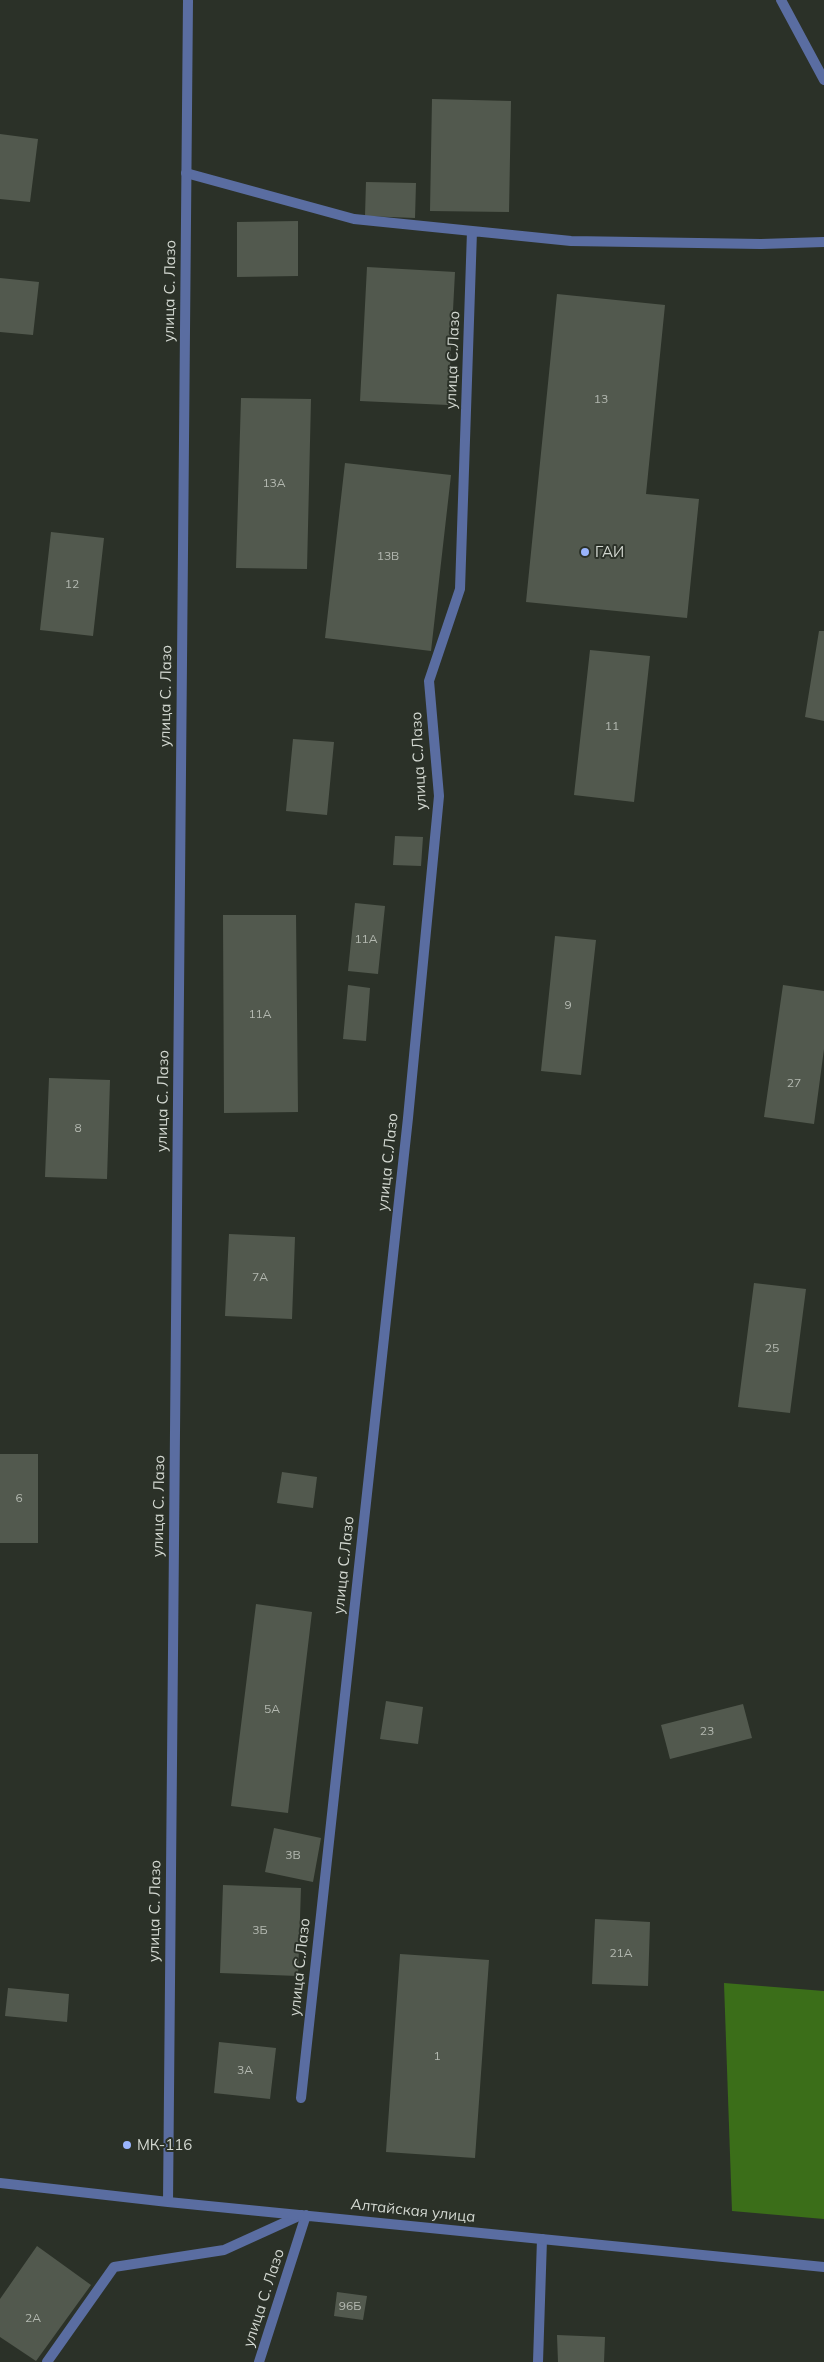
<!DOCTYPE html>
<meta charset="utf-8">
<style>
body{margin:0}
canvas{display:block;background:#2b3128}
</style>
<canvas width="824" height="2362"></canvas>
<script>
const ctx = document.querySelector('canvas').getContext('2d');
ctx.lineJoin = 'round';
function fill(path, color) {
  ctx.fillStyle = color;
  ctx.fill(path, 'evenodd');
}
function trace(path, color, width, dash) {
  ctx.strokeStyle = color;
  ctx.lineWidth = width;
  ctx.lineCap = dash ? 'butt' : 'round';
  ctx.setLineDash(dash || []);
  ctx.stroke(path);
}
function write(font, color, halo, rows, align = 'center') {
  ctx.font = font + ' Mulish,sans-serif';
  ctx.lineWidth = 4;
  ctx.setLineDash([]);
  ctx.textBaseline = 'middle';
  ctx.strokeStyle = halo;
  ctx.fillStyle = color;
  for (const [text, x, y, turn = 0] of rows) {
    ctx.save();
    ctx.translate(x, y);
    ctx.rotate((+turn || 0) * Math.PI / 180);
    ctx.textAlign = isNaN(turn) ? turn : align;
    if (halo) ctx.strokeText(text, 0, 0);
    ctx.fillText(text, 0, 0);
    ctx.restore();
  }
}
const forest = new Path2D(`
 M 724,1983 L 824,1991 L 824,2219 L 732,2211 Z`);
const building = new Path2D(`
 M 432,99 L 511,101 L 509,212 L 430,211 Z
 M 0,134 L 38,139 L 30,202 L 0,199 Z
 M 366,182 L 416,183 L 415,218 L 365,216 Z
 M 298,221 L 298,276 L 237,277 L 237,222 Z
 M 367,267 L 455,272 L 448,405 L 360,401 Z
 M 0,278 L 39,282 L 33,335 L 0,332 Z
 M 557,294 L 665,305 L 646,494 L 699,499 L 687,618 L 526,602 Z
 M 241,398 L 311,399 L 307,569 L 236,568 Z
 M 345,463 L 451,475 L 431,651 L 325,638 Z
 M 51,532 L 104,538 L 93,636 L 40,630 Z
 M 819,631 L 824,631 L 824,721 L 805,717 Z
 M 590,650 L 650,656 L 634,802 L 574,795 Z
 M 293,739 L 334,742 L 327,815 L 286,811 Z
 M 395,836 L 423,837 L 421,866 L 393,865 Z
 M 355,903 L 385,906 L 378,974 L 348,971 Z
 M 223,915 L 296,915 L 298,1112 L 224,1113 Z
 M 555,936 L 596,940 L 581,1075 L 541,1071 Z
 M 348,985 L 370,988 L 366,1041 L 343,1039 Z
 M 783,985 L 824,991 L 824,1049 L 814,1124 L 764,1117 Z
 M 49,1078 L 110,1080 L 107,1179 L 45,1177 Z
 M 229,1234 L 295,1237 L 292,1319 L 225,1316 Z
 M 754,1283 L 806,1289 L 790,1413 L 738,1407 Z
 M 0,1454 L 38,1454 L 38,1543 L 0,1543 Z
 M 282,1472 L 317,1477 L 313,1508 L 277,1503 Z
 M 256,1604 L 312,1612 L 288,1813 L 231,1806 Z
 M 386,1701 L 423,1707 L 418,1744 L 380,1739 Z
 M 743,1704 L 752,1738 L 670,1759 L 661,1725 Z
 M 274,1828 L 321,1838 L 313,1882 L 265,1872 Z
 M 223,1885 L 301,1888 L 298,1976 L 220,1973 Z
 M 595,1919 L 650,1922 L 648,1986 L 592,1984 Z
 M 400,1954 L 489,1960 L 475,2158 L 386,2152 Z
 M 8,1988 L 69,1994 L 67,2022 L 5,2016 Z
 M 219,2042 L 276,2048 L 270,2099 L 214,2093 Z
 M 37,2246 L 91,2285 L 36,2361 L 0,2337 L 0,2299 Z
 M 337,2292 L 367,2296 L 363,2320 L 334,2316 Z
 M 557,2335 L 605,2337 L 604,2362 L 558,2362 Z`);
const lane = new Path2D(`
 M 186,173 L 354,219 L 571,241 L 761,244 L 824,242
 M 301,2098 L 408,1118 L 439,796 L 429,681 L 460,589 L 472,231
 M 47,2362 L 114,2267 L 224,2250 L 301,2215
 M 538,2362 L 542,2239`);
const street = new Path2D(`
 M 781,0 L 824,80
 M 0,2183 L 168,2202 L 824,2267
 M 168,2202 L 188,0
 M 259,2362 L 306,2215`);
const markers = [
 [585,552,5,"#9ab5fd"],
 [127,2145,5,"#9ab5fd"]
];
const numberNames = [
 ["13",601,399],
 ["13А",274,483],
 ["13В",388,556],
 ["12",72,584],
 ["11",612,726],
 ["11А",366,939],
 ["9",568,1005],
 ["11А",260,1014],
 ["27",794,1083],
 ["8",78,1128],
 ["7А",260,1277],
 ["25",772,1348],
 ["6",19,1498],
 ["5А",272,1709],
 ["23",707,1731],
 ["3В",293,1855],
 ["3Б",260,1930],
 ["21А",621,1953],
 ["1",437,2056],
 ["3А",245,2070],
 ["96Б",350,2306],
 ["2А",33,2318]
];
const streetNames = [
 ["улица С. Лазо",170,291,-89],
 ["улица С.Лазо",453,360,-88],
 ["улица С. Лазо",166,696,-89],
 ["улица С.Лазо",419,761,-93],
 ["улица С. Лазо",163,1101,-89],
 ["улица С.Лазо",388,1162,-84],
 ["улица С. Лазо",159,1506,-89],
 ["улица С.Лазо",344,1565,-84],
 ["улица С. Лазо",155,1911,-89],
 ["улица С.Лазо",300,1967,-84],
 ["Алтайская улица",413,2211,6],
 ["улица С. Лазо",264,2298,-72]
];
const poiNames = [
 ["ГАИ",595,552],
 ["МК-116",137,2145]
];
fill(forest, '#3b6e19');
fill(building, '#52594e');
trace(lane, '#5a6da1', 10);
trace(street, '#5a6da1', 10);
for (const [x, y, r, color] of markers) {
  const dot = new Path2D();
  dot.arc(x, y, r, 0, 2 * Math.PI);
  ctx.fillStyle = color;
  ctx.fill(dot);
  trace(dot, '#2b3128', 2);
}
write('12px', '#b3b8b0', null, numberNames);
write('15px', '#d3d8d1', '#2b3128', streetNames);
write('15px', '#d3d8d1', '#2b3128', poiNames, 'left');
</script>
